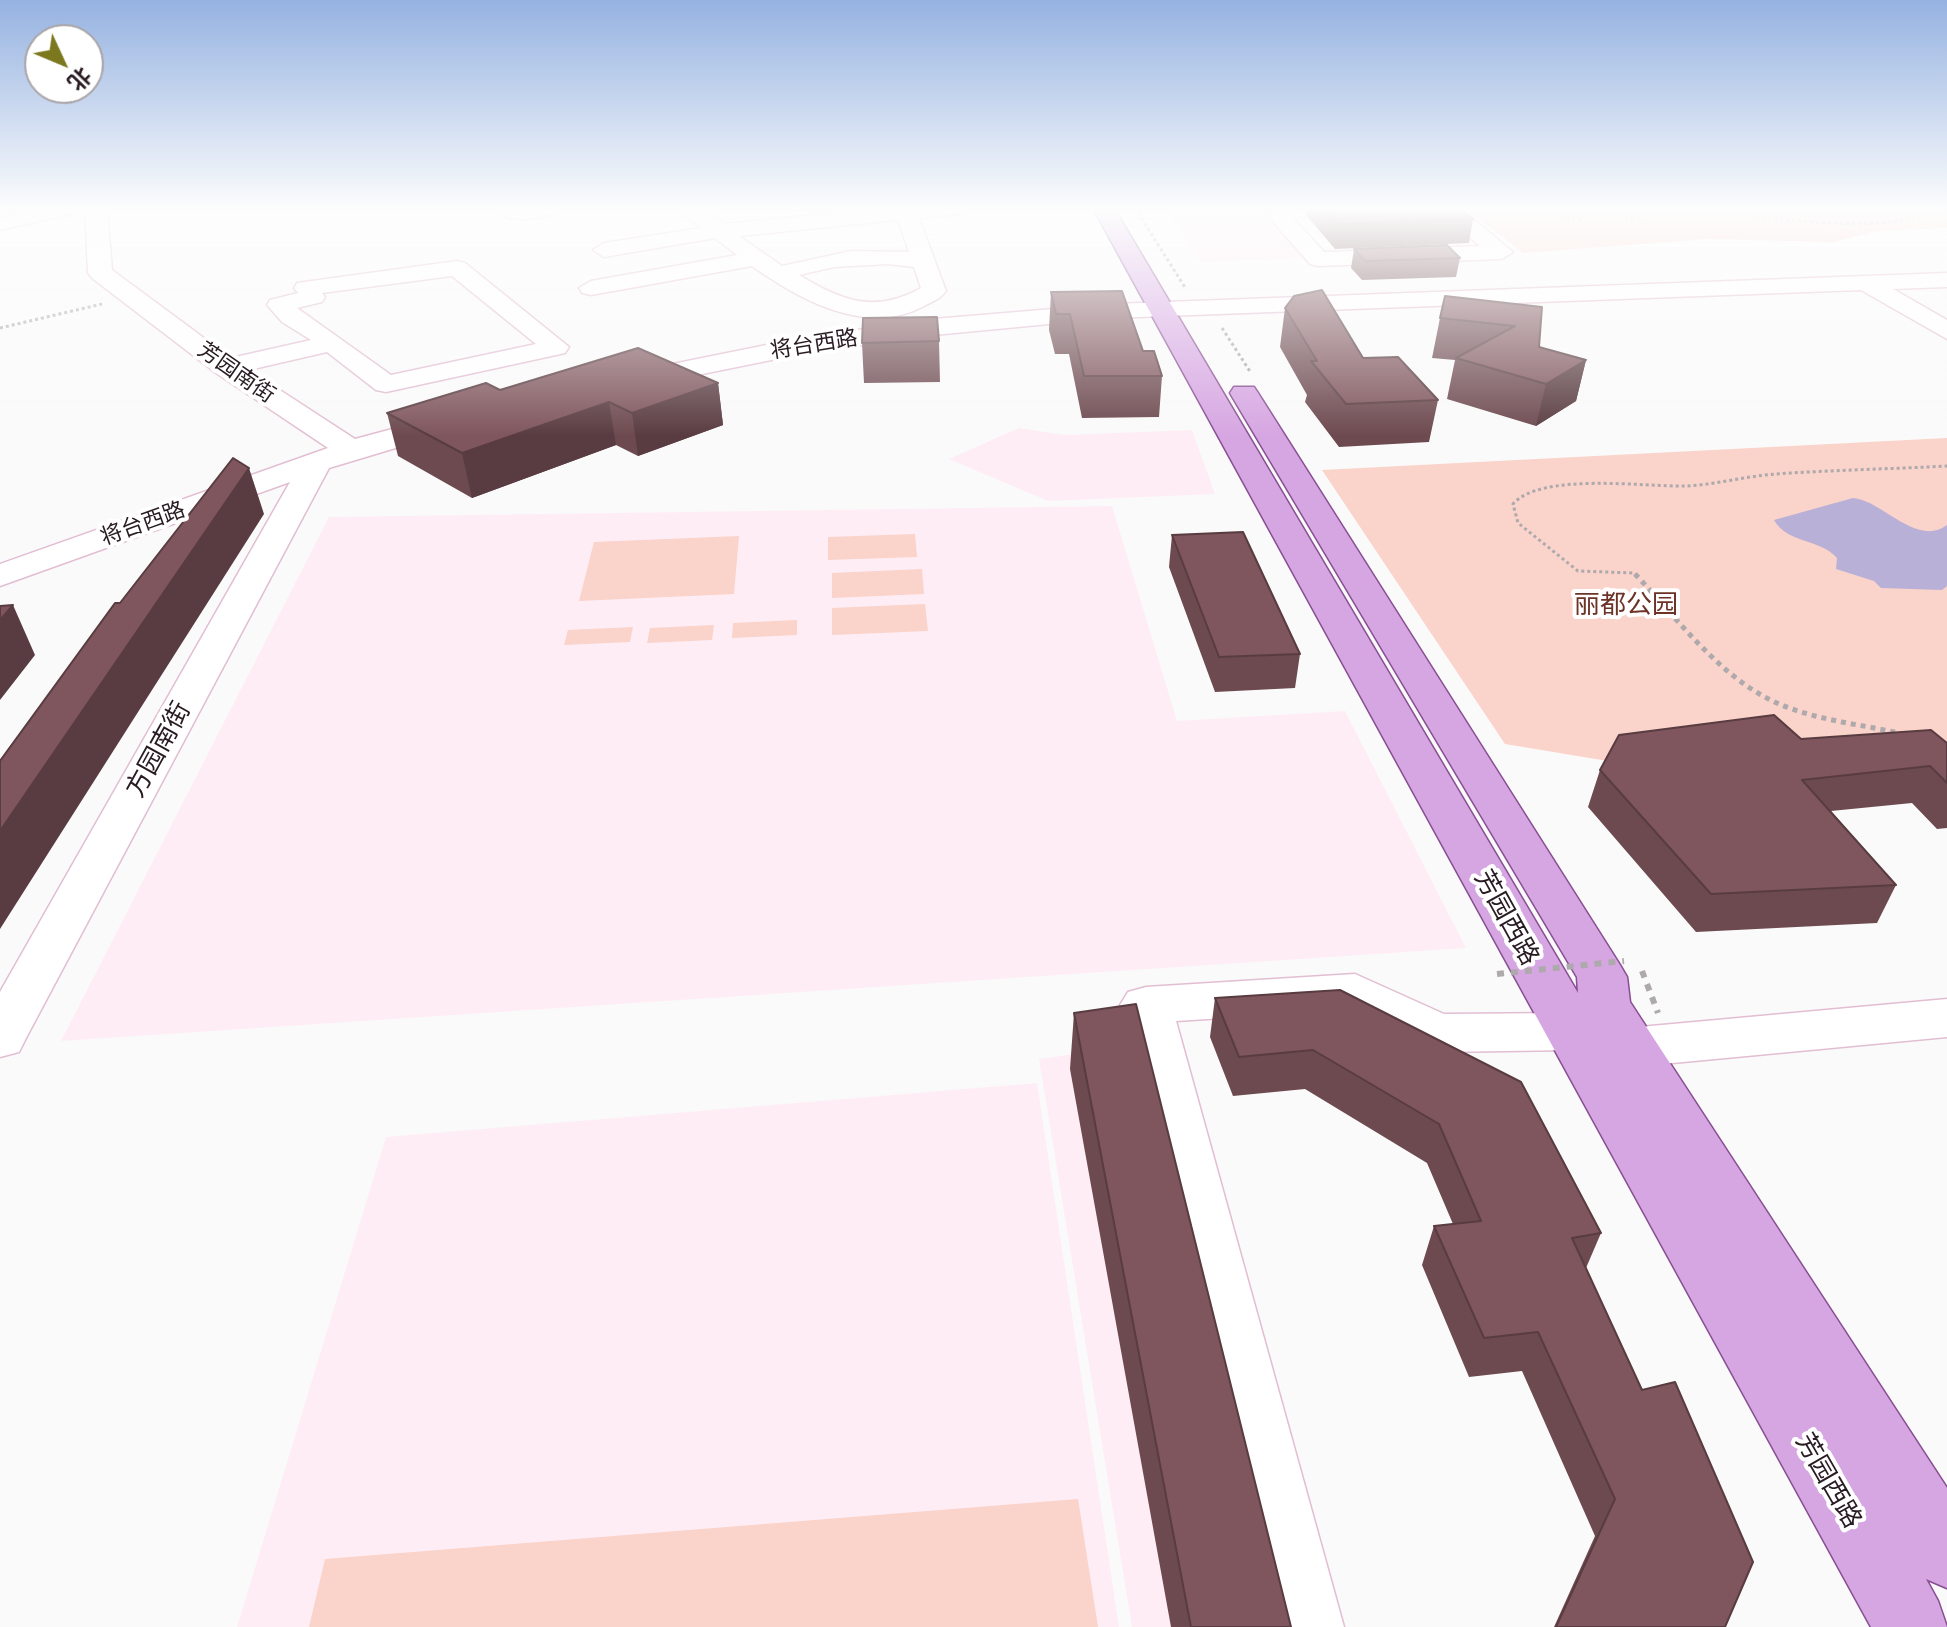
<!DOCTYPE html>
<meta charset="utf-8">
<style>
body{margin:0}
#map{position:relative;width:1947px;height:1627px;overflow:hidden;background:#fafafa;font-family:"PT Sans","Noto Sans SC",sans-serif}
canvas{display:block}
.north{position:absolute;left:24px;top:24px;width:80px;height:80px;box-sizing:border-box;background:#fff;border:2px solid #a9a4a7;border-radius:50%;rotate:134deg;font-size:22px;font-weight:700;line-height:32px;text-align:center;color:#281b22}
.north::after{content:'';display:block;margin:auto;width:28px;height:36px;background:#7b781e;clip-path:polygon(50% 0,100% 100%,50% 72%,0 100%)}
</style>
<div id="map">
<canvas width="1947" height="1627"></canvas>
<div class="north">北</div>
</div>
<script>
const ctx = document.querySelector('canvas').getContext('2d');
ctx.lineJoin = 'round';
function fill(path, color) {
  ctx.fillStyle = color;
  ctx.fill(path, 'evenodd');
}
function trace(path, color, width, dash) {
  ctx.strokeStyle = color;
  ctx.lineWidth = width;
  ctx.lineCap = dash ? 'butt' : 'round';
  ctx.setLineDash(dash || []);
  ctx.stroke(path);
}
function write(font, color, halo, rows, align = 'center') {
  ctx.font = font + ' "PT Sans","Noto Sans SC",sans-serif';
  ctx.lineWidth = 8;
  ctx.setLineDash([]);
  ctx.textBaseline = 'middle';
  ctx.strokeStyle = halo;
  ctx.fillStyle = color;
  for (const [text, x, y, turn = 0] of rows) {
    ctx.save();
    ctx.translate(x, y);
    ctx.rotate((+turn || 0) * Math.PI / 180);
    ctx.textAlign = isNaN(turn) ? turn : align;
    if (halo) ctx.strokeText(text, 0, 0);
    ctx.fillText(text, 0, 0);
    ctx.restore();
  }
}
const built = new Path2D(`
 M 1164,208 L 1266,208 L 1310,258 L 1202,262 Z
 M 1019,428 L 1065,435 L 1192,430 L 1215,494 L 1048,501 L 949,459 Z
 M 1112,506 L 1177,721 L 1345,711 L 1466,948 L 61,1041 L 329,517 Z
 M 1141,1045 L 1286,1627 L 1132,1627 L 1039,1059 Z
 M 1037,1083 L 1119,1627 L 237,1627 L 386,1137 Z`);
const green = new Path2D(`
 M 1423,208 L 1947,208 L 1947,228 L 1877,231 L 1834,242 L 1707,239 L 1523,253 L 1477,217 L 1433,217 Z
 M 1947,438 L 1947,768 L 1614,762 L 1505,744 L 1322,470 Z
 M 915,534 L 917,557 L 828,560 L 828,537 Z
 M 739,536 L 734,594 L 579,601 L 594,542 Z
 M 922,569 L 924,594 L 832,598 L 832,573 Z
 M 925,604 L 928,631 L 832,635 L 832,608 Z
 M 797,620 L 797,635 L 732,638 L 733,623 Z
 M 714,625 L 712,640 L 647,643 L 650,628 Z
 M 633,627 L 630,642 L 564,645 L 568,630 Z
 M 1078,1499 L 1098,1627 L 309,1627 L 325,1559 Z`);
const water = new Path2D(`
 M 1853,498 C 1882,500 1917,548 1947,525 L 1947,586 L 1942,590 L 1881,588 L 1874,581 L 1836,569 L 1837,558 C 1819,538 1788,544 1774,520 Z`);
const pathFar2 = new Path2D(`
 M 1135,208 L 1186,289
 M 1507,208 L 1584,220
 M 1625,219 C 1655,213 1686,210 1717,212 C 1791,217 1872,238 1943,208
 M 0,328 L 102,304
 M 1222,328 L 1251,373
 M 1637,576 L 1634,573 L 1578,571 L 1518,523 L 1513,504 C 1541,472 1644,487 1685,486 C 1715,485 1746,476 1776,474 C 1833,470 1890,469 1947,466`);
const pathFar1 = new Path2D(`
 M 1635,574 C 1674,615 1713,668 1763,696 C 1804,719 1854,723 1899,733`);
const path = new Path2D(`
 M 1642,971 L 1658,1013`);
const minor = new Path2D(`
 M 42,208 L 82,208 L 79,212 L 0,230 L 0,218 Z
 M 85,208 L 107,208 L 112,270 L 231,358 L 311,340 L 282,322 L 267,305 L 270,300 L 298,293 L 294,288 L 297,283 L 457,261 L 465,263 L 569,347 L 565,353 L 556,355 L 386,392 L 376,390 L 327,352 L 249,370 L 355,439 L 452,413 L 462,416 L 467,422 L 462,428 L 329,468 L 26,1038 L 19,1052 L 0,1057 L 0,992 L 290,482 L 0,586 L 0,564 L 328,448 L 216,373 L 92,278 L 88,273 ZM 452,276 L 536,344 L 391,375 L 297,308 L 322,302 L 325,297 L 322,293 Z
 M 505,208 L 560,208 C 550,218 512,224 501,213 Z
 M 678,208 L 702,208 L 724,224 L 889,208 L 968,208 L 958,214 L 919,218 L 946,291 C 941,298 934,301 926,305 C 868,338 800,300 752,266 L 591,295 L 582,293 L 579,288 L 591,281 L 737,255 L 715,238 L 604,257 L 593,250 L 604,243 L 701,228 ZM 898,220 L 909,252 L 851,251 L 782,266 L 739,236 ZM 887,264 L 914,267 L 921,288 C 875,314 842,301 799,275 L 834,267 Z
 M 1279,210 L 1287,211 L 1324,252 L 1480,246 L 1448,219 L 1459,213 L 1467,214 L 1513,252 L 1502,259 L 1318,266 L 1310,264 L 1268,216 Z
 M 1947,273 L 1947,287 L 1893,289 L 1947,320 L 1947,339 L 1861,290 L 1112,318 L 934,335 L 801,354 L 628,389 L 618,387 L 614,381 L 618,375 L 628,373 L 801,338 L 934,319 L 1112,304 Z
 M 1355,974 L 1444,1014 L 1570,1013 L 1588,1018 L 1596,1031 L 1947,999 L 1947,1037 L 1599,1070 L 1580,1064 L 1573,1050 L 1437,1052 L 1348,1010 L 1176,1021 L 1344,1627 L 1270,1627 L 1120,1005 L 1128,992 L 1146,987 Z`);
const major = new Path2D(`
 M 1093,208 L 1114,208 L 1578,993 L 1577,977 L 1230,393 L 1234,387 L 1254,387 L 1258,393 L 1620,965 L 1627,977 L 1630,1002 L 1947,1488 L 1947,1588 L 1926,1579 L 1938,1601 L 1947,1627 L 1871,1627 Z`);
const pathBridge = new Path2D(`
 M 1497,974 L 1624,961`);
const wall = new Path2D(`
 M 1307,208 L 1460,208 L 1473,219 L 1469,243 L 1335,249 L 1306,215 Z
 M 1354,249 L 1460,258 L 1456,277 L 1362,280 L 1351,268 Z
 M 1051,292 L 1143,351 L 1162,376 L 1159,417 L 1082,418 L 1069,354 L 1055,354 L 1049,330 Z
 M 1542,307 L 1539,347 L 1586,360 L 1576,401 L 1536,426 L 1447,399 L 1455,360 L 1432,358 L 1440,318 Z
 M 1285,308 L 1363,358 L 1438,400 L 1429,442 L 1339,447 L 1305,402 L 1307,395 L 1280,347 Z
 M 939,341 L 940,382 L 864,383 L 862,343 Z
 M 718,383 L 723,425 L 638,456 L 616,445 L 472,498 L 398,456 L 387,413 L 500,390 Z
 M 1172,535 L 1300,654 L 1295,688 L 1215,692 L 1169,567 Z
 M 1801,739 L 1947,743 L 1947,828 L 1937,829 L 1912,803 L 1831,811 L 1896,885 L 1877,923 L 1696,932 L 1588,807 L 1600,770 Z
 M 1340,990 L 1601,1233 L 1586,1268 L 1725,1627 L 1554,1627 L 1595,1536 L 1522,1371 L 1469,1377 L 1422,1265 L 1434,1226 L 1453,1224 L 1427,1163 L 1305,1089 L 1233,1096 L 1210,1037 L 1215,998 Z
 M 1074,1013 L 1291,1627 L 1171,1627 L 1070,1069 Z`);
const shadedWall = new Path2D(`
 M 1586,360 L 1576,401 L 1536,426 L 1546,384 Z
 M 718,383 L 723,425 L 638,456 L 632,413 Z
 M 609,402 L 616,445 L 472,498 L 462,453 Z
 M 249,468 L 264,514 L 0,929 L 0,831 Z
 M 13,605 L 35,655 L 0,700 L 0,620 Z`);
const building = new Path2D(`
 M 1324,208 L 1460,208 L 1473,219 L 1338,224 Z
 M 1447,245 L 1460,258 L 1365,261 L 1354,249 Z
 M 1322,290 L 1363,358 L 1398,357 L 1438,400 L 1346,404 L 1311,361 L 1317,361 L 1285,308 L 1294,296 Z
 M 1122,291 L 1143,351 L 1154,351 L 1162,376 L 1084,376 L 1070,314 L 1056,314 L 1051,292 Z
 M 1445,296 L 1542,307 L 1539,347 L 1586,360 L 1546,384 L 1456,358 L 1515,326 L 1440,318 Z
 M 937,317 L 939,341 L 862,343 L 863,318 Z
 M 638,348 L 718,383 L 632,413 L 609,402 L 462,453 L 387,413 L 486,383 L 500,390 Z
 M 233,458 L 249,468 L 0,831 L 0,761 L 115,603 L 120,603 Z
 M 1243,532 L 1300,654 L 1219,657 L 1172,535 Z
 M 13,605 L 0,620 L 0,606 Z
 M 1774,715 L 1801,739 L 1931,730 L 1947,743 L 1947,783 L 1930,766 L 1802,780 L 1896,885 L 1711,894 L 1600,770 L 1619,735 Z
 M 1340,990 L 1521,1082 L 1601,1233 L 1572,1238 L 1642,1390 L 1675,1382 L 1753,1562 L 1725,1627 L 1556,1627 L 1615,1499 L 1538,1332 L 1484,1338 L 1434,1226 L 1481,1221 L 1439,1124 L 1313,1050 L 1239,1057 L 1215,998 Z
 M 1136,1004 L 1291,1627 L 1191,1627 L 1074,1013 Z`);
const farStreetnames = [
 ["将台西路",814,345,-9],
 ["芳园南街",236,373,35],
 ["将台西路",143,524,-20]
];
const parkNames = [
 ["丽都公园",1626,606]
];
const streetNames = [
 ["方园南街",159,750,-61],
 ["芳园西路",1506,918,61],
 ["芳园西路",1828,1481,60]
];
fill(built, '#ffedf6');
fill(green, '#fad3ca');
fill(water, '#b8b0d7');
trace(minor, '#e2bed2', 3);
trace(major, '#884f92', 3);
trace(pathFar2, '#aea9ac', 3, [3, 3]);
trace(pathFar1, '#aea9ac', 5, [5, 5]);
trace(path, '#aea9ac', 6, [7, 7]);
fill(minor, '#fff');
fill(major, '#d6a6e2');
trace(pathBridge, '#aea9ac', 6, [7, 7]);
fill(wall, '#6d4a50');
fill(shadedWall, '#593c41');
fill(building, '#7f565d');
trace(building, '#593c41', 2);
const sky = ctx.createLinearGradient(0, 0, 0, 436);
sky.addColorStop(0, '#95b2e1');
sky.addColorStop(0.48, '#fdfdfd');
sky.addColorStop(1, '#fdfdfd00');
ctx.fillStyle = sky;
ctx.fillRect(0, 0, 1947, 436);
write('22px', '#281b22', '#fff', farStreetnames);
write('26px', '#6d3327', '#fff', parkNames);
write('26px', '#281b22', '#fff', streetNames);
</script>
